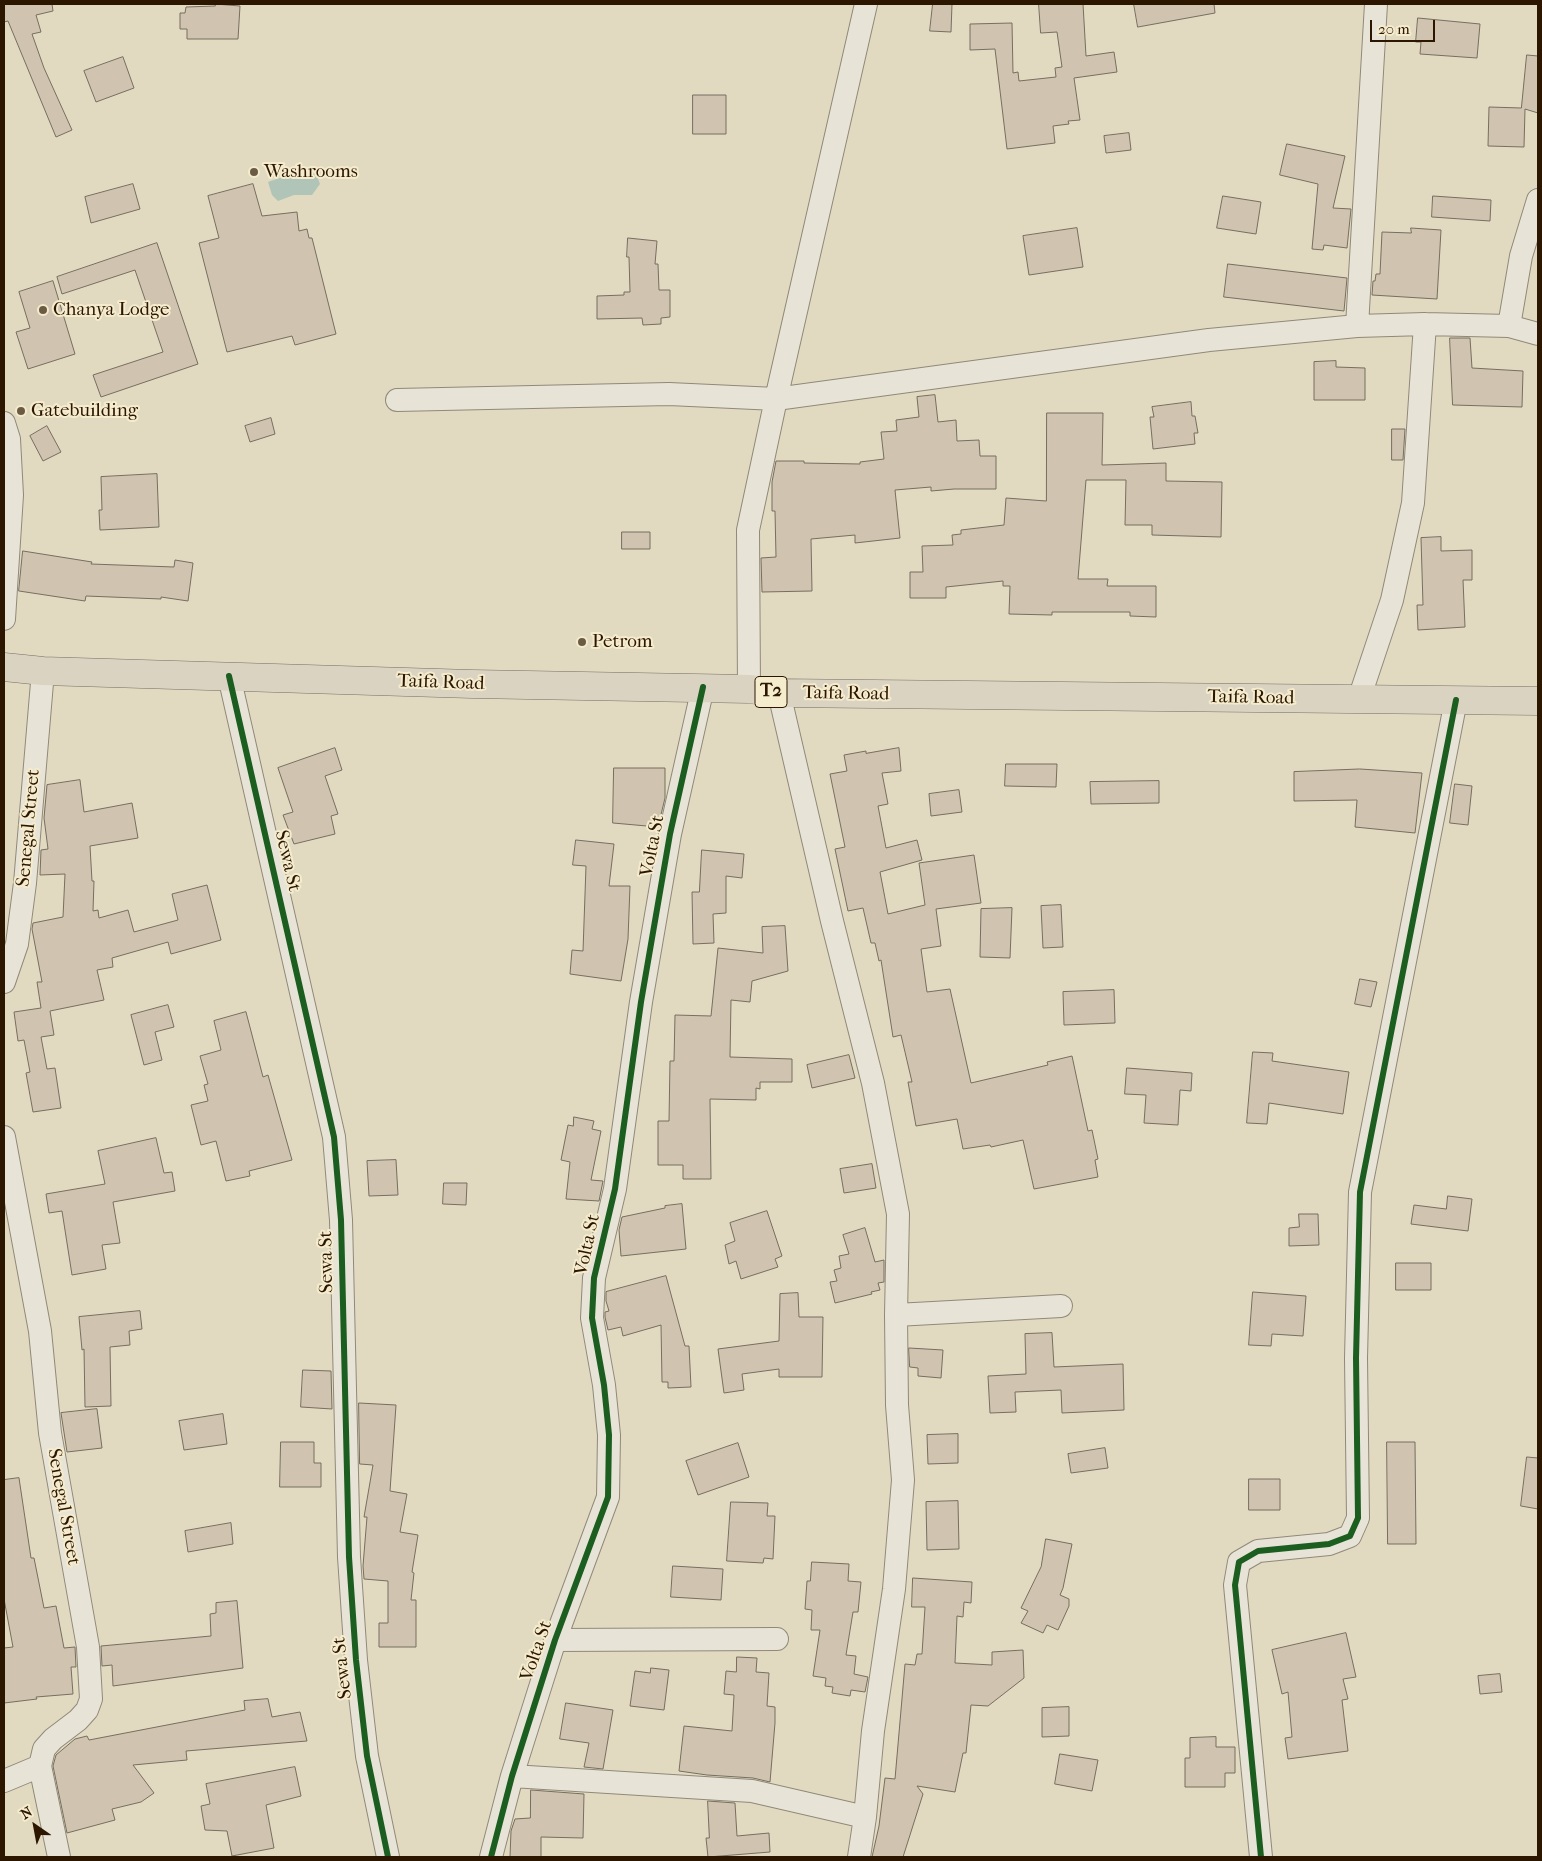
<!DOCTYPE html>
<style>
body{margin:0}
#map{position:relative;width:1542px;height:1861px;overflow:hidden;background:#e1dac1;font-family:"IM FELL French Canon",serif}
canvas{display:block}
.frame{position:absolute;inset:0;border:5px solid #2d1600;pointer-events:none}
.north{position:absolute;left:10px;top:1801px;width:50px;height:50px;-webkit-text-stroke:4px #f5ecce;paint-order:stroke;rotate:327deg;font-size:14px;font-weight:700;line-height:20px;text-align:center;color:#2d1600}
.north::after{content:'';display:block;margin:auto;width:18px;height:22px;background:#2d1600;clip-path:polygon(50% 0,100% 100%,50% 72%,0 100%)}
.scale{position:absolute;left:1370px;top:20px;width:65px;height:22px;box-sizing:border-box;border:2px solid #2d1600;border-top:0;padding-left:6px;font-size:15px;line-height:18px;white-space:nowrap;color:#2d1600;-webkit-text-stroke:4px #f5ecce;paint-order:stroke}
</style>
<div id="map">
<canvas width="1542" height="1861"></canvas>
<div class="frame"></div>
<div class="north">N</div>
<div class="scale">20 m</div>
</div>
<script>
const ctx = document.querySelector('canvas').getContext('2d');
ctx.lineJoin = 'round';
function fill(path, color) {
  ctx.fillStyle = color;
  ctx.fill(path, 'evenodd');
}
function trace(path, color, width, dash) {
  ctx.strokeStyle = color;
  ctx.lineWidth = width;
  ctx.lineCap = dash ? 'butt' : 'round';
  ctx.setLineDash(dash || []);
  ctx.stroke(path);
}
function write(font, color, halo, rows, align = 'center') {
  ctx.font = font + ' "IM FELL French Canon",serif';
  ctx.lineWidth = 4;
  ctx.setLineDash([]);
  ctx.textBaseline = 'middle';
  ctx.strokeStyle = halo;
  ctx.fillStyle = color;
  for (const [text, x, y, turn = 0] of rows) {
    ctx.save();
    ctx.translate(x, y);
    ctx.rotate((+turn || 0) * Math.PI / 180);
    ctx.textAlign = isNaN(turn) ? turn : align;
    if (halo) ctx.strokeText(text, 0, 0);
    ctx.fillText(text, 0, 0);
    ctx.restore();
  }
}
const water = new Path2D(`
 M 311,171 L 317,176 L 320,184 L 312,195 L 294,195 L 278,201 L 272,195 L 268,182 C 278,179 285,174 295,178 Z`);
const building = new Path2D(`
 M 4,4 L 52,4 L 53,11 L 36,15 L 41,32 L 32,34 L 44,68 L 72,130 L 56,137 L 8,21 L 4,22 Z
 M 215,4 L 240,6 L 238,39 L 187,39 L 187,29 L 180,29 L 180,13 L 185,13 L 186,7 L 215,6 Z
 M 933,4 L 952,4 L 951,32 L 930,31 Z
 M 1039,4 L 1083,4 L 1086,56 L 1114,52 L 1117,72 L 1074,78 L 1080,120 L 1068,121 L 1069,124 L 1053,126 L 1055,143 L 1007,149 L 995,49 L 970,50 L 970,24 L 1012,23 L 1013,73 L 1018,72 L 1019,81 L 1056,77 L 1055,68 L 1062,67 L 1057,32 L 1041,33 Z
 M 1134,4 L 1214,4 L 1215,13 L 1138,27 Z
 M 1418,18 L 1480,24 L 1477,58 L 1420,54 L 1421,42 L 1416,42 Z
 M 1527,55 L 1538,56 L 1538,113 L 1525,109 L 1524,147 L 1488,146 L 1489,107 L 1521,108 Z
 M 123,57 L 134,88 L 96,102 L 84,71 Z
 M 693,95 L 726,95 L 726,134 L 693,134 Z
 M 1129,133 L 1131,150 L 1106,153 L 1104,136 Z
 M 1287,144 L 1345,156 L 1333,208 L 1351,209 L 1347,248 L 1324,245 L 1323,250 L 1312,249 L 1318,184 L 1280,175 Z
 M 133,184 L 140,209 L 91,223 L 85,197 Z
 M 253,184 L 262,216 L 297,212 L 299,231 L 307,229 L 309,238 L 312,238 L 336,334 L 295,345 L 292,336 L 227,352 L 199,243 L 219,238 L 208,196 Z
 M 1223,196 L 1261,202 L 1256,234 L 1217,228 Z
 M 1433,196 L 1491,200 L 1490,221 L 1432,217 Z
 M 1077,228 L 1083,267 L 1029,275 L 1023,236 Z
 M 1411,228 L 1441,230 L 1437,299 L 1372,295 L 1373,281 L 1375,281 L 1376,274 L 1380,274 L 1382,232 L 1411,233 Z
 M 628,238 L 657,241 L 655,264 L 658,264 L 659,290 L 670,290 L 670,317 L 661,318 L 661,324 L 643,325 L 642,318 L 597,319 L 597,296 L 624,295 L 624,292 L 630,292 L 629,257 L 627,257 Z
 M 157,243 L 198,364 L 101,397 L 93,375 L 163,352 L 135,270 L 62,294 L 57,277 Z
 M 1228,264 L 1347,278 L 1344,311 L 1224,297 Z
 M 53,281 L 75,354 L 28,369 L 16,332 L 30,328 L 19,292 Z
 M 1450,338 L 1470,338 L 1472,368 L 1523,371 L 1522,407 L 1453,405 Z
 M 1336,361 L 1336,367 L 1365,368 L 1365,400 L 1314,400 L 1314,362 Z
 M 935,395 L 938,422 L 956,420 L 957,441 L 979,440 L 980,456 L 996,456 L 996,489 L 954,489 L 931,491 L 931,487 L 895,490 L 900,538 L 855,543 L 855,535 L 811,539 L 812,591 L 762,592 L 761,558 L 776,557 L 775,511 L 772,511 L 772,482 L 776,461 L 804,461 L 804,463 L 860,464 L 860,462 L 884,459 L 881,432 L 897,431 L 896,420 L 919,417 L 917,397 Z
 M 1191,402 L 1192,416 L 1195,416 L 1198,433 L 1194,433 L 1195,444 L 1153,449 L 1150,417 L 1154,417 L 1152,407 Z
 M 1047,413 L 1103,413 L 1102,465 L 1166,463 L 1166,481 L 1222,482 L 1221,537 L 1152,535 L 1152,525 L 1125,525 L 1126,480 L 1086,480 L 1078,579 L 1108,579 L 1107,586 L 1156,586 L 1156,617 L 1130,616 L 1130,612 L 1052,612 L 1052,615 L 1009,614 L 1010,586 L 1003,586 L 1003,581 L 946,587 L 946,598 L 910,598 L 910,572 L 923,572 L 922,546 L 953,545 L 952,535 L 961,534 L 961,530 L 1004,525 L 1006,498 L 1046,501 Z
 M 271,418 L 275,434 L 250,442 L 245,426 Z
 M 47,426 L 61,452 L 43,461 L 30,436 Z
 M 1392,429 L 1405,429 L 1403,460 L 1392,460 Z
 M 157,474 L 159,527 L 100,530 L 99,510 L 102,510 L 101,477 Z
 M 622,532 L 650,532 L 650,549 L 622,549 Z
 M 1441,537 L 1441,551 L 1472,550 L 1472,580 L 1463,580 L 1465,627 L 1418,630 L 1417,605 L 1423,605 L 1421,538 Z
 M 23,551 L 92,562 L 91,564 L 174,567 L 175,560 L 193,563 L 188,601 L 161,597 L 161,599 L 86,596 L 85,601 L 19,591 Z
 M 335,748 L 342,770 L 325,776 L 338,814 L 331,816 L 335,834 L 294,844 L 283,815 L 293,812 L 278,768 Z
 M 899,748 L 901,771 L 882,773 L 888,804 L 878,806 L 886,848 L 917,840 L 922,860 L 880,872 L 888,914 L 925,905 L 919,863 L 974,855 L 981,903 L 936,909 L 941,946 L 921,949 L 927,992 L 950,989 L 971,1083 L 1048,1065 L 1047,1062 L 1072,1056 L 1088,1131 L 1092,1130 L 1098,1159 L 1095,1160 L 1098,1177 L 1034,1189 L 1023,1140 L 991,1147 L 990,1145 L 963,1149 L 957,1119 L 916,1126 L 908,1082 L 912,1082 L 901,1035 L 893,1037 L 881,960 L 879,961 L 875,943 L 871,943 L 863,908 L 848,911 L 835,849 L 845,847 L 830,774 L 847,771 L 844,755 L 866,751 L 866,753 Z
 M 1006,764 L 1057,764 L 1056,787 L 1005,786 Z
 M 614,768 L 665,768 L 665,798 L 658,827 L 613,823 Z
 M 1360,769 L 1422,773 L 1415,833 L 1355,827 L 1357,800 L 1294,801 L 1294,772 Z
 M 80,780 L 84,812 L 132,803 L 138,838 L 90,846 L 92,881 L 94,881 L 93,911 L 98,910 L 99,918 L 128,910 L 134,932 L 178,920 L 172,894 L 207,885 L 221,940 L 171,954 L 168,942 L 112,958 L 113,967 L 97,970 L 104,1000 L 50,1011 L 54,1035 L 41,1037 L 47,1069 L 55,1068 L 61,1108 L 33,1112 L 26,1073 L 30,1072 L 24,1040 L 18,1041 L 14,1012 L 41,1008 L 37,982 L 42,982 L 32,929 L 33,923 L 63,917 L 65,874 L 40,875 L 41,850 L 48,849 L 44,818 L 47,785 Z
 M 1159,781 L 1159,803 L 1091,804 L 1090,782 Z
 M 1455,784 L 1472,786 L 1468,825 L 1450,823 Z
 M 959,790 L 962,812 L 931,816 L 929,794 Z
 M 576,840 L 614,844 L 609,886 L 630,886 L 628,939 L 621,981 L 570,974 L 572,950 L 583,951 L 586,866 L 573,865 Z
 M 702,850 L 744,854 L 742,878 L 726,876 L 726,913 L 713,914 L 714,943 L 693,944 L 692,892 L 699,892 Z
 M 1061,905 L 1063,947 L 1043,948 L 1041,906 Z
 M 1012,908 L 1010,958 L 980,957 L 981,909 Z
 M 785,926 L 788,971 L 752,981 L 750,1002 L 731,1000 L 730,1057 L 792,1059 L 792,1082 L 760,1082 L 760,1089 L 756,1088 L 756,1100 L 710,1099 L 711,1179 L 683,1179 L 683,1165 L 658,1165 L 658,1121 L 669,1121 L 670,1061 L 674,1061 L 675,1015 L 711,1016 L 718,948 L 763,953 L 762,927 Z
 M 1360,979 L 1377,982 L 1371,1007 L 1355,1004 Z
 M 1114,990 L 1115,1023 L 1064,1025 L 1063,992 Z
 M 168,1005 L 174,1027 L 155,1032 L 162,1060 L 144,1065 L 131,1015 Z
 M 246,1012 L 263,1077 L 268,1075 L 292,1160 L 249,1171 L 250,1176 L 226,1181 L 216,1141 L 201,1145 L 191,1105 L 208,1101 L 204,1085 L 208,1084 L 200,1056 L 221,1050 L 214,1021 Z
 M 1253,1052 L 1273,1053 L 1272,1061 L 1349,1072 L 1343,1114 L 1269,1103 L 1267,1124 L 1247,1123 Z
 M 849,1055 L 855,1078 L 812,1088 L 807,1065 Z
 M 1127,1068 L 1192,1073 L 1191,1091 L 1180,1090 L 1178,1125 L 1144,1123 L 1146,1095 L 1125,1094 Z
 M 574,1117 L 594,1121 L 592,1129 L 601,1131 L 591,1180 L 603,1181 L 599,1201 L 566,1199 L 570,1162 L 561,1160 L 568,1125 L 573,1126 Z
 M 156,1138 L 164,1173 L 172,1172 L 175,1191 L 113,1202 L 120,1243 L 102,1245 L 106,1269 L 72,1275 L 62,1211 L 49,1213 L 46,1194 L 105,1184 L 98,1151 Z
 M 396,1160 L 398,1195 L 369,1196 L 367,1161 Z
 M 872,1164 L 876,1188 L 844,1193 L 840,1169 Z
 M 444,1183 L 467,1183 L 466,1205 L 443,1204 Z
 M 1448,1196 L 1472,1199 L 1468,1231 L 1411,1224 L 1414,1205 L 1446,1209 Z
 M 682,1204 L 686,1249 L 621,1256 L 619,1230 L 622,1217 L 665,1208 L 665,1206 Z
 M 767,1211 L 782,1256 L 775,1259 L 778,1267 L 741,1279 L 736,1261 L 729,1264 L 725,1245 L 735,1241 L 730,1223 Z
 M 1299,1214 L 1318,1214 L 1319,1245 L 1289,1246 L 1289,1228 L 1299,1227 Z
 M 865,1228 L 875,1262 L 884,1260 L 884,1282 L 878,1283 L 880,1290 L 871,1292 L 872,1294 L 835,1303 L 830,1282 L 837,1281 L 834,1270 L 841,1268 L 839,1256 L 849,1254 L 843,1235 Z
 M 1396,1263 L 1431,1263 L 1431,1290 L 1396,1290 Z
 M 666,1276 L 685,1346 L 689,1346 L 691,1387 L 668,1388 L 668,1382 L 662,1382 L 661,1325 L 623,1336 L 621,1327 L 608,1330 L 605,1317 L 605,1312 L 609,1311 L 606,1301 L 606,1292 Z
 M 1253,1292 L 1306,1296 L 1303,1336 L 1272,1334 L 1271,1346 L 1249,1345 Z
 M 798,1293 L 799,1317 L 823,1317 L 822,1377 L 779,1377 L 779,1369 L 742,1374 L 744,1390 L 724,1393 L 718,1349 L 779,1341 L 780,1294 Z
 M 140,1311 L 142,1329 L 129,1331 L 130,1345 L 110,1347 L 111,1406 L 85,1407 L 84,1349 L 82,1350 L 79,1317 Z
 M 1052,1333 L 1054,1367 L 1123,1364 L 1124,1410 L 1062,1413 L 1061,1390 L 1015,1392 L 1016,1412 L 990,1413 L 988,1376 L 1026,1374 L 1025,1334 Z
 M 909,1348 L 943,1350 L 941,1378 L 918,1376 L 918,1368 L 910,1367 Z
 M 303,1370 L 331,1371 L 332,1409 L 301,1407 Z
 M 359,1403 L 396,1405 L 390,1491 L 407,1494 L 400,1532 L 418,1535 L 412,1572 L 414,1573 L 411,1600 L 416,1600 L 416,1647 L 379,1647 L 379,1623 L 388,1623 L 388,1581 L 364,1579 L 363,1566 L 367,1517 L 364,1517 L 373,1465 L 360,1464 Z
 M 97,1409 L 102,1448 L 67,1452 L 61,1413 Z
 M 223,1414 L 227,1444 L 184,1450 L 179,1421 Z
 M 958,1434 L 958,1463 L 928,1464 L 927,1435 Z
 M 281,1442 L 314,1442 L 314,1463 L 321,1463 L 321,1487 L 280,1487 Z
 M 1387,1442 L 1415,1442 L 1416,1544 L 1388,1544 Z
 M 738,1443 L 749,1477 L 698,1495 L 686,1461 Z
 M 1105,1448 L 1108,1468 L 1071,1473 L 1068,1454 Z
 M 1527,1457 L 1538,1458 L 1538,1509 L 1521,1506 Z
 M 19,1478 L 31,1558 L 34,1558 L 44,1608 L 56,1606 L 64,1648 L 75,1647 L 76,1667 L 71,1667 L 73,1694 L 36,1697 L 37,1699 L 4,1703 L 4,1648 L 13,1647 L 4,1599 L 4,1480 Z
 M 1249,1479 L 1280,1479 L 1280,1510 L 1249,1510 Z
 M 958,1501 L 959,1549 L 927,1550 L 926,1502 Z
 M 731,1502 L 768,1503 L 767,1516 L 775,1516 L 773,1559 L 764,1558 L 763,1563 L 727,1561 Z
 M 231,1523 L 233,1544 L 188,1552 L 185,1531 Z
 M 1046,1539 L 1072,1544 L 1063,1588 L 1060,1595 L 1069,1599 L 1069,1606 L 1058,1630 L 1047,1625 L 1043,1633 L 1021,1623 L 1028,1611 L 1021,1608 L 1041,1567 Z
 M 812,1562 L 849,1564 L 848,1581 L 861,1582 L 858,1612 L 853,1612 L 846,1655 L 856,1656 L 854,1674 L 868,1677 L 865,1692 L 851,1690 L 850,1696 L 832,1693 L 833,1687 L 825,1686 L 826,1678 L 813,1676 L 820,1630 L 811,1630 L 812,1610 L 805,1609 L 807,1581 L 810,1581 Z
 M 673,1566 L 723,1569 L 721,1600 L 671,1597 Z
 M 913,1578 L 972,1582 L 971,1603 L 964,1602 L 963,1617 L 957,1616 L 955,1663 L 992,1665 L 992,1652 L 1023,1650 L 1024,1678 L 988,1706 L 971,1705 L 966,1753 L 963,1753 L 955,1792 L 917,1786 L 923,1794 L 903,1857 L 872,1857 L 879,1826 L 885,1778 L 895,1779 L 905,1664 L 915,1665 L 917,1654 L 922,1654 L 925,1607 L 912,1607 Z
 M 237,1601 L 243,1668 L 113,1686 L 112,1665 L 102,1666 L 101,1646 L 211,1636 L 210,1614 L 216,1613 L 216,1603 Z
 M 1346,1633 L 1356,1677 L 1343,1679 L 1348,1699 L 1342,1700 L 1348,1751 L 1288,1759 L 1285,1738 L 1292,1737 L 1288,1692 L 1282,1694 L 1272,1650 Z
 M 737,1657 L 757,1658 L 756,1672 L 769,1673 L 767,1706 L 775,1707 L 775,1723 L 770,1782 L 753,1778 L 707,1775 L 679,1771 L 684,1726 L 732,1731 L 734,1695 L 724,1694 L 726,1671 L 736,1672 Z
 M 651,1668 L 669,1670 L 664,1710 L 630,1706 L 635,1671 L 650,1673 Z
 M 1500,1674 L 1502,1692 L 1480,1694 L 1478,1676 Z
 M 268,1699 L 272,1717 L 300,1712 L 307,1741 L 186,1751 L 187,1760 L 133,1765 L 154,1793 L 141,1802 L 112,1809 L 115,1820 L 67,1833 L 53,1766 L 56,1755 L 75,1739 L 87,1736 L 89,1740 L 245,1710 L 244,1701 Z
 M 566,1703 L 613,1710 L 603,1769 L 584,1767 L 589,1743 L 560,1739 Z
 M 1069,1707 L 1069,1736 L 1042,1737 L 1042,1708 Z
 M 1216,1737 L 1216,1747 L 1235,1747 L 1235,1773 L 1225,1773 L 1225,1787 L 1185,1787 L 1185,1758 L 1190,1758 L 1190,1738 Z
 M 1060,1754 L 1098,1760 L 1092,1791 L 1055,1784 Z
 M 295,1767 L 301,1796 L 266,1805 L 274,1848 L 232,1856 L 227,1831 L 205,1830 L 201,1806 L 210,1804 L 206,1784 Z
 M 531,1790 L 584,1794 L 583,1838 L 541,1837 L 541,1857 L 510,1857 L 511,1831 L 515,1819 L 530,1818 Z
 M 708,1801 L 735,1803 L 737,1836 L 769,1833 L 770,1852 L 708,1857 L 706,1838 L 709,1838 Z`);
const minor = new Path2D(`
 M 1357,326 L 1376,4
 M 1509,326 L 1521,256 L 1538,200
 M 397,400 L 669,394 L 776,399 L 1209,340 L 1357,326 L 1425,324 L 1509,326 L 1538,334
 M 4,423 L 9,439 L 12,495 L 4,619
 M 229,676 L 334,1137 L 341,1220 L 349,1557 L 356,1660 L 367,1756 L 388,1857
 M 749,689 L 748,530 L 776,399 L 866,4
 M 779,693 L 832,921 L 873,1083 L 898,1214 L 896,1315 L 897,1405 L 903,1480 L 894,1589 L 873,1731 L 865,1817 L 859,1857
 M 1359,699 L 1392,600 L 1413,503 L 1425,324
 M 4,982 L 17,944 L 25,883 L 43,671
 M 4,1137 L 40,1331 L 50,1433 L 88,1647 L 91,1699 L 87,1710 L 78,1720 L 53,1739 L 44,1749 L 40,1766 L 59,1857
 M 896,1315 L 1061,1306
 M 555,1640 L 777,1639
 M 512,1776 L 752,1791 L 865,1817
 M 4,1781 L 40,1766
 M 491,1857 L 512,1776 L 555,1640 L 608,1497 L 609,1435 L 604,1385 L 592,1318 L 594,1278 L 615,1189 L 641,1002 L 670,834 L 703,687
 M 1261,1857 L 1235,1585 L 1239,1562 L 1258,1551 L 1329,1544 L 1350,1536 L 1358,1518 L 1356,1358 L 1360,1192 L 1456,700`);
const trunk = new Path2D(`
 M 4,667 L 43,671 L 472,684 L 749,689 L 779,693 L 1538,701`);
const cycleway = new Path2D(`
 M 229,676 L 334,1137 L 341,1220 L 349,1557 L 356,1660 L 367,1756 L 388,1857
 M 491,1857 L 512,1776 L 555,1640 L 608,1497 L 609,1435 L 604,1385 L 592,1318 L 594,1278 L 615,1189 L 641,1002 L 670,834 L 703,687
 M 1261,1857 L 1235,1585 L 1239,1562 L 1258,1551 L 1329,1544 L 1350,1536 L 1358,1518 L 1356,1358 L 1360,1192 L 1456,700`);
const markers = [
 [254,172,5,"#6c5b44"],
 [43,310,5,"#6c5b44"],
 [21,411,5,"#6c5b44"],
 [582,642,5,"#6c5b44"]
];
const shields = [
 [771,692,32]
];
const shieldNames = [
 ["T2",771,692]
];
const poiNames = [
 ["Washrooms",264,172],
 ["Chanya Lodge",53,310],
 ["Gatebuilding",31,411],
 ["Petrom",592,642]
];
const streetNames = [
 ["Taifa Road",441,683,2],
 ["Taifa Road",846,694,1],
 ["Taifa Road",1251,698,1],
 ["Senegal Street",29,828,-85],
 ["Volta St",653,846,-79],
 ["Sewa St",287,861,77],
 ["Volta St",588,1245,-78],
 ["Sewa St",327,1262,-91],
 ["Senegal Street",63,1507,80],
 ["Volta St",537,1651,-71],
 ["Sewa St",343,1668,-96]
];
fill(water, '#b0c5b8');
fill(building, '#d0c3b0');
trace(building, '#766e5f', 1);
trace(minor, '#908978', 24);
trace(trunk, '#766e5f', 29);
trace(minor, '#e7e3d7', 22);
trace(trunk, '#dbd3c2', 28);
trace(cycleway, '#1b5e20', 6);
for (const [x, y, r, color] of markers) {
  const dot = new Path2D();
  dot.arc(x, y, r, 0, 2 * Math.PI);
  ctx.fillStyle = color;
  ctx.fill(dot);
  trace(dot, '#f5ecce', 2);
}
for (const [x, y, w] of shields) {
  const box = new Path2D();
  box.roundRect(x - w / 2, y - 15.5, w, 31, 4);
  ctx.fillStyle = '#f5ecce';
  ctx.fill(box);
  trace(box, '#2d1600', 1);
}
write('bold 18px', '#2d1600', null, shieldNames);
write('19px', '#2d1600', '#f5ecce', poiNames, 'left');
write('19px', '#2d1600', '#f5ecce', streetNames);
</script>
